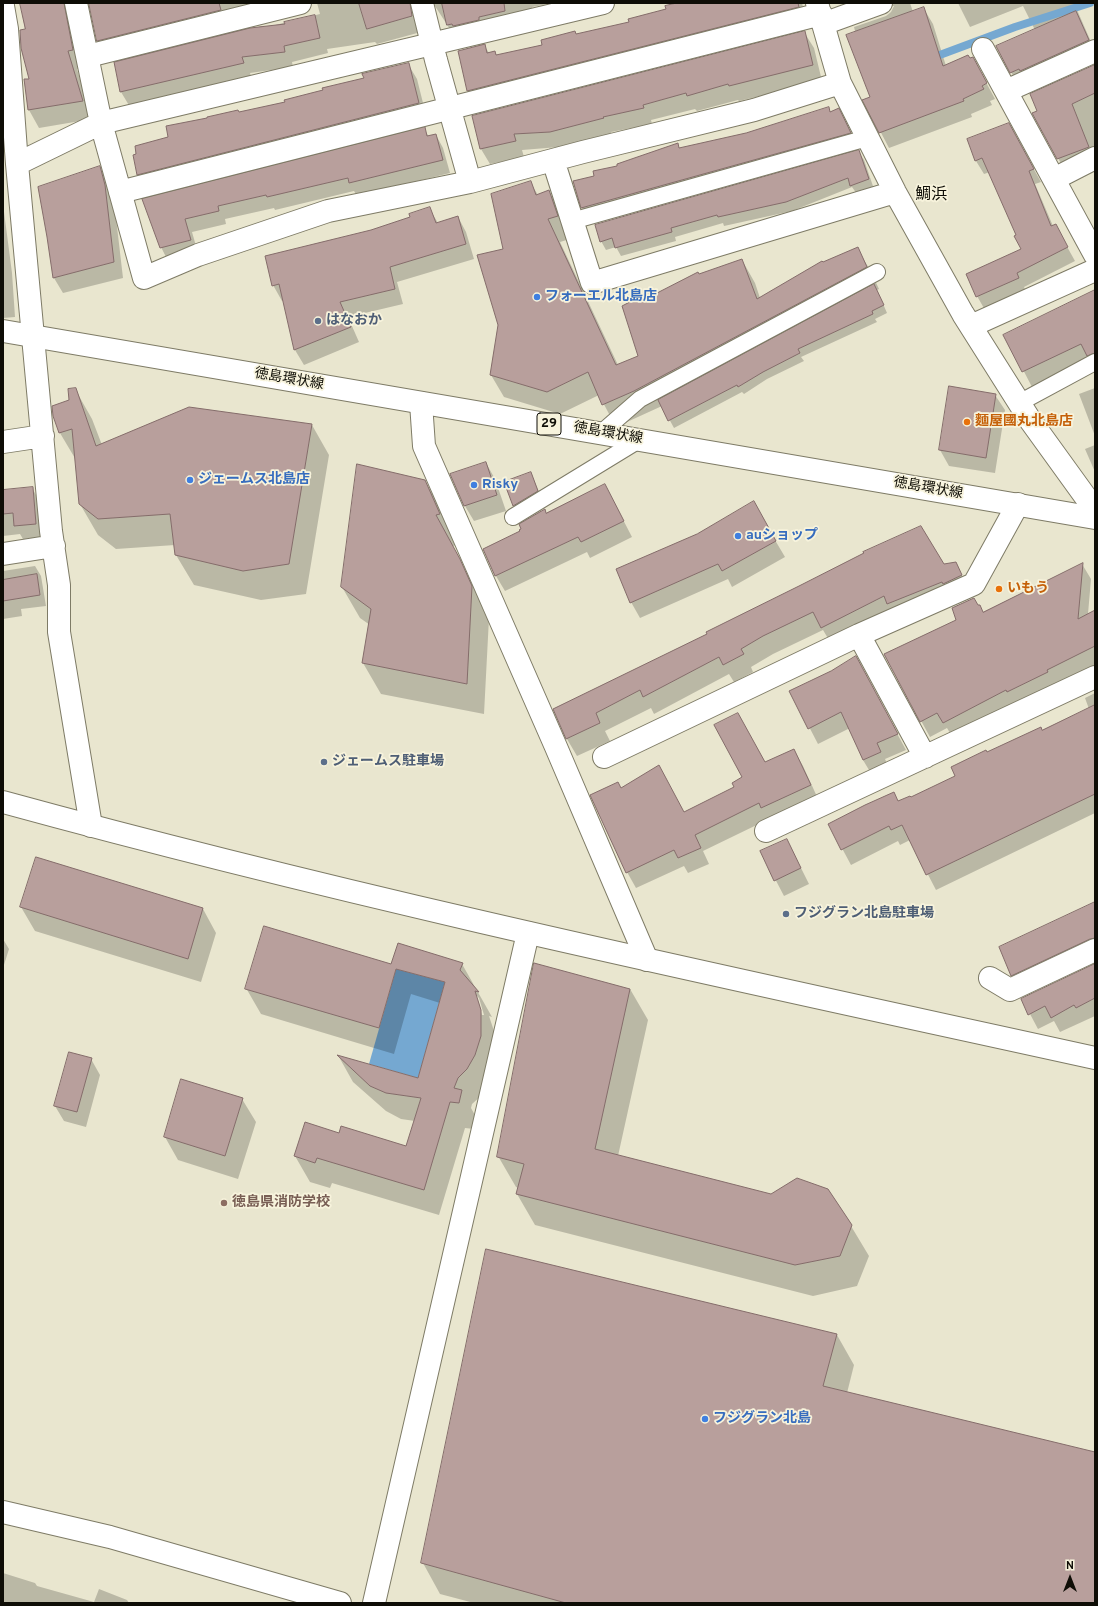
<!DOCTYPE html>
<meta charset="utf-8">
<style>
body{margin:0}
#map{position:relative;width:1098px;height:1606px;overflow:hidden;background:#e9e6cf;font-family:Overpass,sans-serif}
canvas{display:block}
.frame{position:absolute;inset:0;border:4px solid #0e0d06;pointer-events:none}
.north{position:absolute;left:1050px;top:1558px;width:40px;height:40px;-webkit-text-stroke:3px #f7f3dc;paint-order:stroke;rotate:0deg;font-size:11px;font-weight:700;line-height:16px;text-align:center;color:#0e0d06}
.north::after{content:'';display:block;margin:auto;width:14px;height:18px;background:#0e0d06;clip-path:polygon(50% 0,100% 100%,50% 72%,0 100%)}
</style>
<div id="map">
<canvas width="1098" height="1606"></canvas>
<div class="frame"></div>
<div class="north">N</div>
</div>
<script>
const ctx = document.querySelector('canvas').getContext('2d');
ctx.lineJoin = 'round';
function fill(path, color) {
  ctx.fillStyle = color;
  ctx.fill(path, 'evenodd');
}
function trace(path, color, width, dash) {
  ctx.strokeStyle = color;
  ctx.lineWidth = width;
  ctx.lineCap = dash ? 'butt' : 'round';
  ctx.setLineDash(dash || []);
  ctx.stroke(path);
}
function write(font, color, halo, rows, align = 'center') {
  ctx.font = font + ' Overpass,"Noto Sans JP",sans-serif';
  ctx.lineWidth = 3.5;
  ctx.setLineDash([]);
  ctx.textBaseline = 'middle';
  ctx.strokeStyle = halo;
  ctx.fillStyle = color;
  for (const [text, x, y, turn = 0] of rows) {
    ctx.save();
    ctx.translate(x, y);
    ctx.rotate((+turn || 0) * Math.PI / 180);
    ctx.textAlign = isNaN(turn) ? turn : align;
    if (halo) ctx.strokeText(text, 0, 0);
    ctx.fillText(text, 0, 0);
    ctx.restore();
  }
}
const water = new Path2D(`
 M 396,969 L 445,982 L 418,1078 L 369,1064 Z`);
const shadow = new Path2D(`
 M 22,3 L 63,3 L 74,21 L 82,67 L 77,69 L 92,119 L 39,128 L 29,110 L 25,80 L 30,80 L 26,30 Z
 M 89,3 L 259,3 L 107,56 L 98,41 Z
 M 317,3 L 419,3 L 421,32 L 377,44 L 375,42 L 327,49 L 328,53 L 292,62 L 293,67 L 250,73 L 252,79 L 130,107 L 121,92 L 115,63 L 262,26 L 263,28 L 320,14 Z
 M 433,3 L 553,3 L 532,7 L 534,12 L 457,40 Z
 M 681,3 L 802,3 L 807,22 L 477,106 L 468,91 L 484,45 L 489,53 L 495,52 L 497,56 L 630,23 Z
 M 848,3 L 910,3 L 913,12 L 924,9 L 933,24 L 946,66 L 981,73 L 995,99 L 990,101 L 992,105 L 971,114 L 972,117 L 889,148 L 864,100 L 872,97 L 854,27 L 886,16 L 891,12 L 894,6 L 886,6 L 856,17 Z
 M 958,3 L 1074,3 L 1095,51 L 1020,87 L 1011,72 L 1035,30 L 1023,6 L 970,27 Z
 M 804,32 L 814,48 L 822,81 L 739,101 L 738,100 L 697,111 L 695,109 L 651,120 L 652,124 L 611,132 L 612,134 L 559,147 L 522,150 L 524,157 L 490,164 L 481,149 L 473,116 Z
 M 408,64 L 417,79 L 427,119 L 147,190 L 138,174 L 169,138 L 239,113 L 286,102 L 365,79 Z
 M 1095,66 L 1095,149 L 1065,171 L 1034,114 L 1039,112 Z
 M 828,109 L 831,112 L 846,122 L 857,145 L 590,221 L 582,208 L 574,182 L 595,177 L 677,145 L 680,149 L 746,134 Z
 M 424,129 L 429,137 L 436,135 L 443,148 L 450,173 L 357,196 L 354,191 L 275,210 L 274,208 L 225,219 L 226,224 L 192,232 L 198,253 L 168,261 L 161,247 L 143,200 Z
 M 1016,137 L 1041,182 L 1035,184 L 1053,226 L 1055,225 L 1075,261 L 1024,287 L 1026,292 L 985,310 L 977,296 L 1022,250 L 1018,236 L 990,172 L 984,174 L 976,161 L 968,140 Z
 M 858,151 L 864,160 L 874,189 L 857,194 L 852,187 L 792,211 L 724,226 L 723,223 L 675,237 L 676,241 L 621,256 L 616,247 L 606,250 L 601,241 Z
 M 100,167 L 109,183 L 114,201 L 123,278 L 63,293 L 54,278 Z
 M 530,182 L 538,195 L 549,191 L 562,214 L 570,239 L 560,242 L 618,365 L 640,357 L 656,294 L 698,275 L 742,260 L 755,283 L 760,298 L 822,264 L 857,248 L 870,270 L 879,289 L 877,290 L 887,313 L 875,319 L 877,322 L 801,357 L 804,361 L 767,379 L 744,394 L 742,392 L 674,428 L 662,406 L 616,427 L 599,395 L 560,414 L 504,397 L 491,375 L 499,325 L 504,250 Z
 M 3,204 L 12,273 L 15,317 L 3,318 Z
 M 429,208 L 438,223 L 458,217 L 466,232 L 474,259 L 397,282 L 403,304 L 348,317 L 359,342 L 304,365 L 295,350 L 284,300 L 282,301 L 273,285 L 371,231 L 411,218 Z
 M 1095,291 L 1095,357 L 1032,387 L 1005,335 Z
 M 950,387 L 995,395 L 1005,410 L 995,473 L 949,466 L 940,450 Z
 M 1095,388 L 1095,436 L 1079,394 Z
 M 75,389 L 92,419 L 102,445 L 312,425 L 329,455 L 306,594 L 261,600 L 194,585 L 176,555 L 175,545 L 116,549 L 98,535 L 80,504 L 76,460 L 60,433 L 54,416 L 70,401 Z
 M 1095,445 L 1095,472 L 1085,449 Z
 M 486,463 L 495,479 L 506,511 L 474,521 L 465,506 Z
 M 531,473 L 542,499 L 518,513 L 514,506 Z
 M 425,481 L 443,512 L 457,545 L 453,546 L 489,618 L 484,714 L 381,694 L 363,663 L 370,625 L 360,618 L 342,587 Z
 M 605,485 L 632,537 L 590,558 L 587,552 L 505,591 L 496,576 L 521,532 L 546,514 Z
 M 32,488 L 40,502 L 43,538 L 23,539 L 20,534 L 3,536 L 3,491 Z
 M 753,503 L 785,557 L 732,587 L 728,579 L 640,618 L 631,602 L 697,535 Z
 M 955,563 L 965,581 L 832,645 L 823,630 L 773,654 L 751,667 L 753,672 L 734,682 L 729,674 L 654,714 L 651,708 L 605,731 L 610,741 L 577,756 L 567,739 L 554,709 L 708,634 L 943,565 Z
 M 1082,564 L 1091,579 L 1088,614 L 1095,611 L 1095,667 L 953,738 L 947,728 L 930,737 L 885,655 L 957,620 L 978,607 L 980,606 L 983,613 Z
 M 35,566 L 41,576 L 46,606 L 21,609 L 22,616 L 3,619 L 3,571 Z
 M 856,658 L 906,750 L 885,759 L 889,768 L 872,775 L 863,760 L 850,728 L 818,744 L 791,692 Z
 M 1095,693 L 1095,813 L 936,890 L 910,840 L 900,845 L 898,841 L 851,865 L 829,824 L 910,798 L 957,776 L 987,754 L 1042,731 L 1089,709 L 1085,698 Z
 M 794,750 L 803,766 L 819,801 L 769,819 L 703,851 L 709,864 L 688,873 L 684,866 L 636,888 L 627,872 L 621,789 L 684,813 L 735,788 L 765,763 Z
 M 787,840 L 809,884 L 784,896 L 761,852 Z
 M 1095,903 L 1095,955 L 1021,990 L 1012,975 Z
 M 21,907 L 203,909 L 216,933 L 201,982 L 35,931 Z
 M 3,939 L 9,949 L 3,968 Z
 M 462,964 L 492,1017 L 489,1016 L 496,1037 L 482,1095 L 472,1104 L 471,1108 L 476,1117 L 474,1129 L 465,1128 L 439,1215 L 332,1183 L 330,1188 L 310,1182 L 295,1156 L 339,1134 L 407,1147 L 415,1121 L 401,1119 L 386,1111 L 353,1082 L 339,1057 L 418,1079 L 440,1003 L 411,994 L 394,1054 L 261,1014 L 246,988 L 392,965 ZM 476,995 L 479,998 L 484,1015 L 482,1015 Z
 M 1095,965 L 1095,1016 L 1060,1032 L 1054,1021 L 1038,1029 L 1022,999 Z
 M 630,989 L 648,1020 L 618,1156 L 771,1195 L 851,1226 L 869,1256 L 857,1286 L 813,1296 L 535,1225 L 517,1194 L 519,1188 L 516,1187 L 498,1156 Z
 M 91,1059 L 100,1075 L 86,1127 L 64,1121 L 55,1106 Z
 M 242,1099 L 256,1122 L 238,1179 L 178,1160 L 165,1137 Z
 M 837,1335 L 854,1365 L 847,1393 L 1095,1453 L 1095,1603 L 474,1603 L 440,1594 L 423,1563 Z
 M 3,1573 L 35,1583 L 37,1586 L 94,1602 L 99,1589 L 127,1600 L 129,1603 L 3,1603 Z`);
const stream = new Path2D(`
 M 929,59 L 1015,27 L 1090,3`);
const building = new Path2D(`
 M 20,3 L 64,3 L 73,50 L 68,51 L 83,101 L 28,110 L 24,79 L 29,79 L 21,48 L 20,30 L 25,29 Z
 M 89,3 L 219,3 L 221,10 L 97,41 Z
 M 359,3 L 410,3 L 412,16 L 367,29 Z
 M 442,3 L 504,3 L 505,11 L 479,17 L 479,20 L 453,26 L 452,24 L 447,25 Z
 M 677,3 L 798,3 L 799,7 L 467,91 L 458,51 L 485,44 L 487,53 L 495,51 L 496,55 L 542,45 L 541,40 L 575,31 L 576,34 L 629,22 L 628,19 L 666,9 L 665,6 Z
 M 924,7 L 943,66 L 968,55 L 970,58 L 973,57 L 987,83 L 982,86 L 984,89 L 963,99 L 964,101 L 879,133 L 862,100 L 870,97 L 846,35 Z
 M 1076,11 L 1089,40 L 1020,71 L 1019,69 L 1010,73 L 996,46 Z
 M 315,15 L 320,38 L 284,46 L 285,52 L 242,57 L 244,63 L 120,92 L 114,62 L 250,28 L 285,24 L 284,22 Z
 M 805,31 L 813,65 L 729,86 L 728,84 L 687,96 L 686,93 L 643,105 L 644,108 L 603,117 L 604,118 L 550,132 L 514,134 L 516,141 L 480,149 L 472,116 Z
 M 409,63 L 419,103 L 137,175 L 133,155 L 136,154 L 135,146 L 168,137 L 166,126 L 207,118 L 207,117 L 238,110 L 239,112 L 285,102 L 284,100 L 323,90 L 322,88 L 364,78 L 362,74 Z
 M 1095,65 L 1095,93 L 1072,104 L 1089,147 L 1057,159 L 1032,113 L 1037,111 L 1030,94 Z
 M 829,107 L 830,112 L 839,108 L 851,133 L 581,208 L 573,181 L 594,176 L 593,171 L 617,166 L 617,164 L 678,143 L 679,148 L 746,133 Z
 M 1009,123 L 1034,169 L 1029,171 L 1051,226 L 1056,224 L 1068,247 L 1017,273 L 1019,278 L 976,297 L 966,274 L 1021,249 L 1014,236 L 1016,235 L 982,158 L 975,161 L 967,139 Z
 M 425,127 L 427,136 L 436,134 L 443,160 L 349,183 L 348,178 L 267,197 L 266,195 L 218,206 L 219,211 L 185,219 L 191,240 L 160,248 L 142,199 Z
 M 859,150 L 869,179 L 850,186 L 848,178 L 786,202 L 718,217 L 717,215 L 671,228 L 672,232 L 615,248 L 612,238 L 600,242 L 595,225 Z
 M 100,166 L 105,185 L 114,262 L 53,278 L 47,237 L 38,187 Z
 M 531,181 L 536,195 L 549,190 L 558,216 L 548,219 L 616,365 L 638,356 L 622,306 L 655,289 L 657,293 L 698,272 L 699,274 L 742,259 L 757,299 L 822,261 L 823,262 L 858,247 L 867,267 L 634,391 L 602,405 L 588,372 L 547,392 L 490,375 L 498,325 L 477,255 L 503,249 L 491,194 Z
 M 430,207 L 436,223 L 458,216 L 466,244 L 390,267 L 395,289 L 340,302 L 351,327 L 294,350 L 279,284 L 272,286 L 265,256 L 371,230 L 410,217 L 409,214 Z
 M 874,284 L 884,305 L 872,311 L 873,314 L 798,349 L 800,353 L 763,372 L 738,387 L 737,385 L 668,421 L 658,400 Z
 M 1095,290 L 1095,353 L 1087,356 L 1081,344 L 1022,372 L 1003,335 Z
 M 949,386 L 996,394 L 986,458 L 939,450 Z
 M 76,388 L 96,446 L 189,407 L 312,424 L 289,564 L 243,571 L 175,555 L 170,514 L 98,519 L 79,504 L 72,429 L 59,433 L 53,416 L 52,406 L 69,400 L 68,389 Z
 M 486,462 L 497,495 L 464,506 L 450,474 Z
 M 357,464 L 425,480 L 440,514 L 436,515 L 460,559 L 472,586 L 467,684 L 362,663 L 371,609 L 341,587 Z
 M 531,472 L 538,491 L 513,506 L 504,482 Z
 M 605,484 L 624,521 L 581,542 L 578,537 L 495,576 L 483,549 L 520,531 L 519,530 L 521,529 L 519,524 L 545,509 L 546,513 Z
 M 33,487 L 36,524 L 14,526 L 13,513 L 3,514 L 3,490 Z
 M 754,501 L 776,541 L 722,571 L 718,564 L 630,603 L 616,569 L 697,534 Z
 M 921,526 L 944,564 L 956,562 L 962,575 L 943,584 L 942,582 L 887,604 L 884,596 L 821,628 L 813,612 L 763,636 L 741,649 L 744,654 L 723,665 L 719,657 L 643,697 L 640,690 L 596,713 L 600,723 L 566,739 L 553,709 L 707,634 L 706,632 L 799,586 L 864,553 L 863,552 Z
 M 1083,563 L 1078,619 L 1095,610 L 1095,646 L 1047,670 L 1048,672 L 1007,692 L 1006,690 L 943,723 L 937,713 L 920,722 L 884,654 L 956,620 L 952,608 L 974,598 L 978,605 L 980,605 L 983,612 Z
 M 37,574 L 40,595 L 3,601 L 3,580 Z
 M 856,656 L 898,734 L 877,743 L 881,752 L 863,760 L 841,712 L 808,729 L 789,691 L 831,671 Z
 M 1095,705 L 1095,794 L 926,875 L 902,825 L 891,830 L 889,826 L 841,850 L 828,824 L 865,805 L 894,792 L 898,801 L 910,796 L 911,797 L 955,776 L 951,767 L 986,750 L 987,752 L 1041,727 L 1042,730 Z
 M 738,713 L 765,762 L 794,749 L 811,785 L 761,808 L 759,803 L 695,835 L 701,848 L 678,858 L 674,850 L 626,873 L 590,795 L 618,782 L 621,788 L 659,765 L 684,812 L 734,787 L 732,783 L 742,777 L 714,725 Z
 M 787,839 L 801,868 L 774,881 L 760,851 Z
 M 36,857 L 203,908 L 188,959 L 20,907 Z
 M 1095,902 L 1095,938 L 1090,939 L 1011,976 L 999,947 Z
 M 264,926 L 391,964 L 398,943 L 463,963 L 460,970 L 479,992 L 475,991 L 481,1010 L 481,1036 L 475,1055 L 467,1069 L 458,1078 L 454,1088 L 462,1090 L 459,1103 L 450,1102 L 424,1190 L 317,1158 L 315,1163 L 294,1156 L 305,1122 L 339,1133 L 341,1126 L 406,1146 L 421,1098 L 386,1093 L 370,1086 L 337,1055 L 418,1078 L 445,982 L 396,969 L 379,1028 L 245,989 Z
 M 534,963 L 630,989 L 595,1149 L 771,1194 L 797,1178 L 828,1189 L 852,1225 L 840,1256 L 795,1265 L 516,1194 L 524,1164 L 497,1157 Z
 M 1095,964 L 1095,998 L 1076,1008 L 1074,1005 L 1051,1018 L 1045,1006 L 1028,1015 L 1021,999 Z
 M 69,1052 L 92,1058 L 77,1112 L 54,1106 Z
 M 181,1079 L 243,1098 L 225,1156 L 164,1137 Z
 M 486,1249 L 837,1334 L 823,1386 L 1095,1452 L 1095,1603 L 566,1603 L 421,1563 Z`);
const lane = new Path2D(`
 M 572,221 L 867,138
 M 1019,403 L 1095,362
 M 601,433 L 640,399 L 877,272
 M 513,517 L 639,440`);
const street = new Path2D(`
 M 76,3 L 101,123 L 144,278 L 198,255 L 328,211 L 470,182 L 583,152 L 754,110 L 840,83
 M 422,3 L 436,60 L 470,182
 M 817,3 L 840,83 L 895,192 L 963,314 L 1030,420 L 1095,510
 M 3,6 L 7,29 L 17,164 L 51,531 L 59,585 L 59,632 L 91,826
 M 823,24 L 881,3
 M 983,49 L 1095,255
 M 88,56 L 300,3
 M 1006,91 L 1095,51
 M 553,160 L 592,283 L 895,192
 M 17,164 L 101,123 L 603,3
 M 1054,179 L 1095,158
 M 120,192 L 821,14
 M 971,326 L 1095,270
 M 421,403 L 424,446 L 556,747 L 647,960
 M 3,442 L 43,436
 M 3,554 L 54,546
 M 859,635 L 925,757
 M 604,757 L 859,635 L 974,584 L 1018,504
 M 766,831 L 1095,677
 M 990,978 L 1010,990 L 1095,950
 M 374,1603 L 528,933`);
const secondary = new Path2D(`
 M 3,802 C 364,901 730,978 1095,1058
 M 3,1512 L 110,1537 L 340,1603`);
const primary = new Path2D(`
 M 3,331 L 1095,518`);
const markers = [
 [537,297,4,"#3f7fe0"],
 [318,321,4,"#5c6f8a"],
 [967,422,4,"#e8710a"],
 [190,480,4,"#3f7fe0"],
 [474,485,4,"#3f7fe0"],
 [738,536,4,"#3f7fe0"],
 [999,589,4,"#e8710a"],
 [324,762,4,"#5c6f8a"],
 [786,914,4,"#5c6f8a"],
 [224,1203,4,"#8d6e63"],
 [705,1419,4,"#3f7fe0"]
];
const shields = [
 [549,424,24]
];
const shieldNames = [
 ["29",549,424]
];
const shopNames = [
 ["フォーエル北島店",545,297],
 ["ジェームス北島店",198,480],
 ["Risky",482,485],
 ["auショップ",746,536],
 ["フジグラン北島",713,1419]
];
const serviceNames = [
 ["はなおか",326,321],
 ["ジェームス駐車場",332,762],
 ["フジグラン北島駐車場",794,914]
];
const streetNames = [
 ["徳島環状線",289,380,10],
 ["徳島環状線",608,434,10],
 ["徳島環状線",928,489,10]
];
const foodNames = [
 ["麵屋國丸北島店",975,422],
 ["いもう",1007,589]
];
const educationNames = [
 ["徳島県消防学校",232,1203]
];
const quarterNames = [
 ["鯛浜",931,196]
];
fill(water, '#75a8d1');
fill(shadow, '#0003');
trace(stream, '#75a8d1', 8);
fill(building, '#b89f9c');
trace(building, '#846c6a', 1);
trace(lane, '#7e7b66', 18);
trace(street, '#7e7b66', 24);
trace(secondary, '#7e7b66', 24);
trace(primary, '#7e7b66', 24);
trace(lane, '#fff', 16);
trace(street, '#fff', 22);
trace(secondary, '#fff', 22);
trace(primary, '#fff', 22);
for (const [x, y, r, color] of markers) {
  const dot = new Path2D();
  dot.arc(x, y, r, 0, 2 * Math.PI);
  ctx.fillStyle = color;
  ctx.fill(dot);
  trace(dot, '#f7f3dc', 1.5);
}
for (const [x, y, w] of shields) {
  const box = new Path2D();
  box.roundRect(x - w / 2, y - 11, w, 22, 3);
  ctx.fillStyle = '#f7f3dc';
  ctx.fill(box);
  trace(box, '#0e0d06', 1);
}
write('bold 13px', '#0e0d06', null, shieldNames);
write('bold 14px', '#366cbe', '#f7f3dc', shopNames, 'left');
write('bold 14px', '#4e5e75', '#f7f3dc', serviceNames, 'left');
write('14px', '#0e0d06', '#f7f3dc', streetNames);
write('bold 14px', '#c56008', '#f7f3dc', foodNames, 'left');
write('bold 14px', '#785e54', '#f7f3dc', educationNames, 'left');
write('16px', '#0e0d06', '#f7f3dc', quarterNames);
</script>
